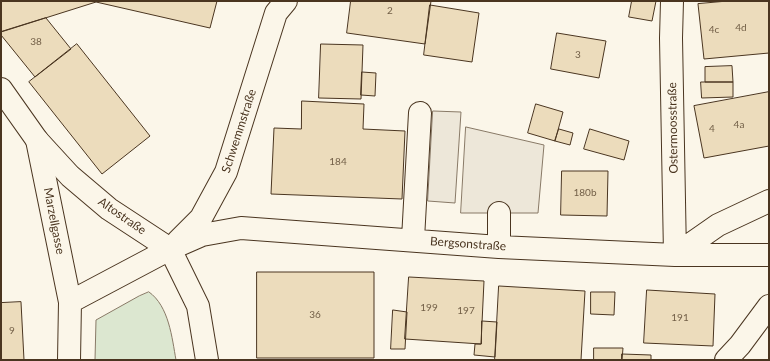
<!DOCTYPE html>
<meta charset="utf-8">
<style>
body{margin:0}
#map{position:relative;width:770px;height:361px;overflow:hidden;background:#fbf6e9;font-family:Lato,sans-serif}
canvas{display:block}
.frame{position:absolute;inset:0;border:2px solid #4a3520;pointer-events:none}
</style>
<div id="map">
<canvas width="770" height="361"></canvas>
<div class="frame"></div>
</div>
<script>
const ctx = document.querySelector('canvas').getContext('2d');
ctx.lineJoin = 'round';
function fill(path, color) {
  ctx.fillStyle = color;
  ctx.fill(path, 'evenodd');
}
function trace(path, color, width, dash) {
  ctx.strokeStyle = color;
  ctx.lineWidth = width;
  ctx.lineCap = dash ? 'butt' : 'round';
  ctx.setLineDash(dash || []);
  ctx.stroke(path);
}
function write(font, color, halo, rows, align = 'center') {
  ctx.font = font + ' Lato,sans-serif';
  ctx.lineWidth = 3;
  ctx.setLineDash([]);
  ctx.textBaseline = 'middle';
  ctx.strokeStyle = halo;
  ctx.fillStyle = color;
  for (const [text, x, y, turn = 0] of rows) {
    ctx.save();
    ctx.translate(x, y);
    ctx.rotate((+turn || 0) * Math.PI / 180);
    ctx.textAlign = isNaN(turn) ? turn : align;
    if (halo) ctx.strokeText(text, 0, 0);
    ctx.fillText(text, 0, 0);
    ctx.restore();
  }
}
const green = new Path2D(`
 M 149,292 C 169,306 172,338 176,360 L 95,360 L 96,320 L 139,296 Z`);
const parking = new Path2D(`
 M 433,111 L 461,112 L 455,203 L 428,201 Z
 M 466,127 L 544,145 L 538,213 L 461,213 Z`);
const building = new Path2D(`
 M 1,1 L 96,1 L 96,2 L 1,32 Z
 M 96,1 L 217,1 L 210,28 L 96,2 Z
 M 351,1 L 431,1 L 425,44 L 347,33 Z
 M 632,1 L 656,1 L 652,21 L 629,17 Z
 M 728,1 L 769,1 L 769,53 L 704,59 L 698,4 Z
 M 430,5 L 479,13 L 472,62 L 424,55 Z
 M 46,18 L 71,49 L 35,77 L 1,35 L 1,32 Z
 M 557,33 L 606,41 L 599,78 L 551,69 Z
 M 77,44 L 150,136 L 102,174 L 29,82 Z
 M 321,44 L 363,45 L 361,99 L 319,98 Z
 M 732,66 L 733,82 L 705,82 L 705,67 Z
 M 362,72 L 376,73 L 375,96 L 361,95 Z
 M 701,82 L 733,82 L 733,97 L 702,98 Z
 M 769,92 L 769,146 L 704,158 L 694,106 Z
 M 302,101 L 364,104 L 363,129 L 405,131 L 402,199 L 271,194 L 274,128 L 301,129 Z
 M 536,104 L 563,112 L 555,141 L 528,133 Z
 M 559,129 L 573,133 L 570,145 L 555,141 Z
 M 590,129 L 629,141 L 624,160 L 584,149 Z
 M 562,171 L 608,171 L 607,216 L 561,215 Z
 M 257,272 L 374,272 L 374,358 L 257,358 Z
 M 409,277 L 484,281 L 481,344 L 405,339 Z
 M 499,286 L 585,291 L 581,360 L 495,360 Z
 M 647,290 L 715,294 L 713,346 L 644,343 Z
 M 591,292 L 615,292 L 614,315 L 591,314 Z
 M 21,302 L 24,360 L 1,360 L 1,303 Z
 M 393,310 L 407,312 L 405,349 L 391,349 Z
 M 482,321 L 497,322 L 495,357 L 474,355 L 475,344 L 481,344 Z
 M 594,348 L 623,348 L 622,360 L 594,360 Z
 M 622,354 L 651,355 L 651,360 L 622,360 Z`);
const minor = new Path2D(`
 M 672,1 L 671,38 L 675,255
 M 37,140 L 70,302 L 69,360
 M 413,239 L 420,113
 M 178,241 L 201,218 L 226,172 L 276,13 L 286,1
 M 499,247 L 499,213
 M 675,255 L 718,225 L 769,201
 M 70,302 L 170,249 L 202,235 L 241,228 L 499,247 L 675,255 L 769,255
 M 726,360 L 740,345 L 769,306`);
const major = new Path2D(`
 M 1,89 L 37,140 L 70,176 L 109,209 L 170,249 L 198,306 L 207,360`);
const numberNames = [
 ["2",390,11],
 ["4d",741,28],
 ["4c",714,30],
 ["38",36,42],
 ["3",578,55],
 ["4a",739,125],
 ["4",712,129],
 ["184",338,162],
 ["180b",585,193],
 ["199",429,308],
 ["197",466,311],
 ["36",315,315],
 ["191",680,318],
 ["9",12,331]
];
const streetNames = [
 ["Ostermoosstraße",673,128,-91],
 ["Schwemmstraße",239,131,-72],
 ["Altostraße",122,216,35],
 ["Marzellgasse",54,221,79],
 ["Bergsonstraße",468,244,4]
];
fill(green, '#dce7d0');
trace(green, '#887966', 1);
fill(parking, '#ede7d9');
trace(parking, '#887966', 1);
fill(building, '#ecdcbc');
trace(building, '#4a3520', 1);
trace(minor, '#4a3520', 24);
trace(major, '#4a3520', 24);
trace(minor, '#fbf6e9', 22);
trace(major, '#fbf6e9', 22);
write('10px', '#725f47', null, numberNames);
write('12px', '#4a3520', '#fbf6e9', streetNames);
</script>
